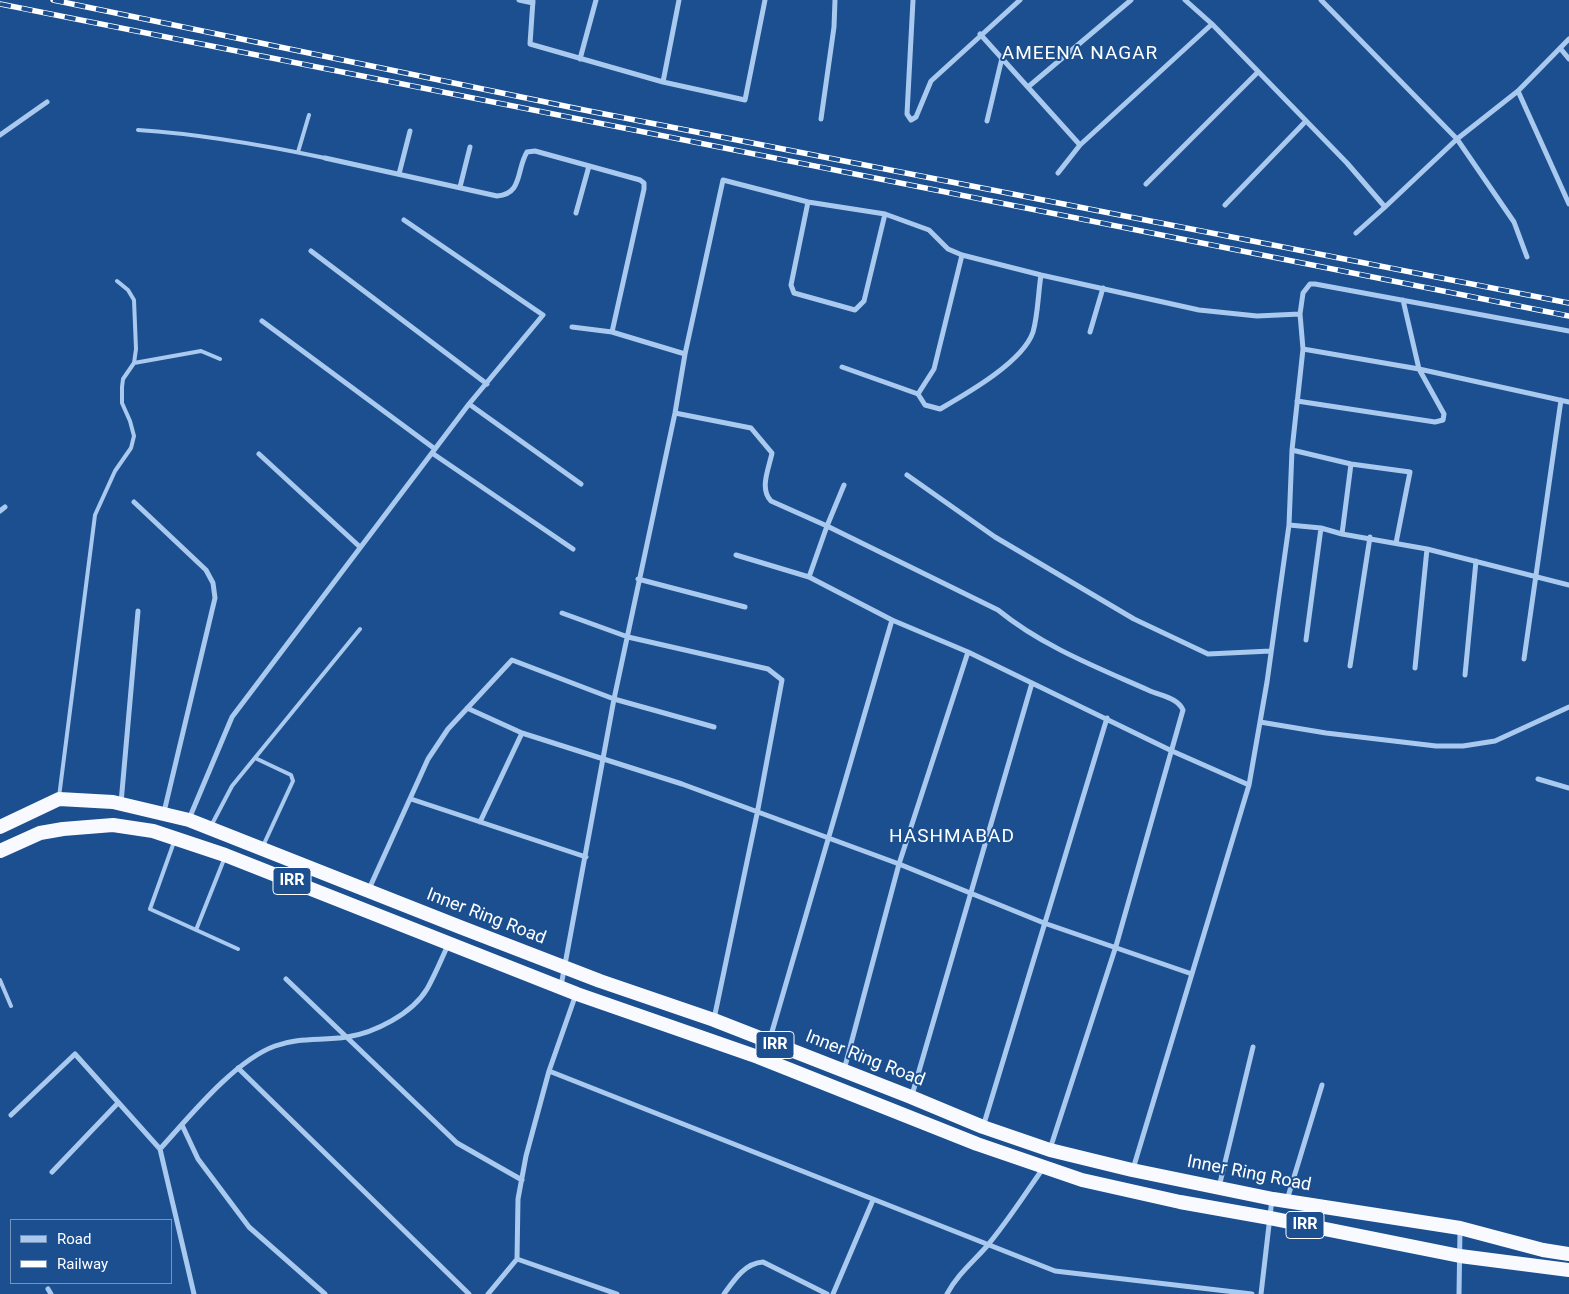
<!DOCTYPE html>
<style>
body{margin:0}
#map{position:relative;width:1569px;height:1294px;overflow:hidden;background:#1b4f8f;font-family:Roboto,sans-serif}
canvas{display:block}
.legend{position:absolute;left:10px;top:1219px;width:162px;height:65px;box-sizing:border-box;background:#1b4f8f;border:1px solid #7695bc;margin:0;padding:6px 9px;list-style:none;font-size:15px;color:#fff}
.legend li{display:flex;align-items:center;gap:10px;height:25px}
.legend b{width:25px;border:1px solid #7695bc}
</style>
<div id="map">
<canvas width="1569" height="1294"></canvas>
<ul class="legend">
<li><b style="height:6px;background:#a9c9ee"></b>Road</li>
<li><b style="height:6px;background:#fff"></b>Railway</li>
</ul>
</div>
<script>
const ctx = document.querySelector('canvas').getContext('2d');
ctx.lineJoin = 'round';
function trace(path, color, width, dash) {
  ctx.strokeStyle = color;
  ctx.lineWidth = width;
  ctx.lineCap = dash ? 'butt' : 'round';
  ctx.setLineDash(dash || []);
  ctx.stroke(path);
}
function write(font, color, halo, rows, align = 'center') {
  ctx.font = font + ' Roboto,sans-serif';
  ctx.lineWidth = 4;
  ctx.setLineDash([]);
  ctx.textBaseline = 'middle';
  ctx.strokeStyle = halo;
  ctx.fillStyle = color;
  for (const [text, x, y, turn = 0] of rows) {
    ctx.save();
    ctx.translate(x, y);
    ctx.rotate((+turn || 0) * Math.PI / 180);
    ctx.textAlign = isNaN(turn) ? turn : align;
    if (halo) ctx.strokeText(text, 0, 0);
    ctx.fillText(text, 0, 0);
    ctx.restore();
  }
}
const service = new Path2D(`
 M 138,130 C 202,134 263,145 325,158
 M 298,152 L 309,115
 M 134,363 L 201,351 L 220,359
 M 255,758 L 291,775 L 293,781 L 263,846
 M 59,797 L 95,515 L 115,471 L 131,448 L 134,436 L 130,421 L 122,403 L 122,387 L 123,379 L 134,363 L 136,349 L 134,300 L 128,290 L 117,281
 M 211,826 L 232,786 L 360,629
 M 174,842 L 150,909 L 238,949
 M 196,930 L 225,857
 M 0,980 L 11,1006`);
const minor = new Path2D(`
 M 519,0 L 533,3
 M 533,0 L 530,44 L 663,82 L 745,100 L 765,0
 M 913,0 L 907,114 L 911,120 L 916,117 L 931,81 L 1020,0
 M 1185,0 L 1212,24 L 1347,163 L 1385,207 L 1457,139 L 1514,222 L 1527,257
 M 1321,0 L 1457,139 L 1518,91 L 1569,39
 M 980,34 L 1080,145
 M 1560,48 L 1569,59
 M 580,59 L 596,0
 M 663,82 L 679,0
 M 1028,87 L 1131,0
 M 1518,91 L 1569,204
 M 821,119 L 834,27 L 835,0
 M 987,121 L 1002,58
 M 0,135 L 47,102
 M 325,158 L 497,196 C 523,194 516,170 527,152 L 535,151 L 640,180 L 644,183 L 644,189 L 612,332
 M 1058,173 L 1080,145 L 1212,24
 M 399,174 L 410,131
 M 1146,184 L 1258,72
 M 460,187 L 470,147
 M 808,202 L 791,285 L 794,293 L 855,310 L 864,301 L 885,214
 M 1225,205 L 1305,122
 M 576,213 L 589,166
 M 1356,233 L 1385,207
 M 311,251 L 487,384
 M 262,321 L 435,449
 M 572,327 L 612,332 L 685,354
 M 1090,332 L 1103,288
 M 1303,349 L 1419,369 L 1569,402
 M 842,367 L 918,394 L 925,405 L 940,409 C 966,394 1023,362 1033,332 C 1038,315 1038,294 1041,275
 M 918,394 L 934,369 L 962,255
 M 1297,401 L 1435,422 L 1443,420 L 1444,414 L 1419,369 L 1403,300
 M 469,404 L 581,484
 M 675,413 L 751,428 L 772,453 C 769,468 759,489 771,501 L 827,526 L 809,577 L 736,555
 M 1292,450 L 1351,464 L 1410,472 L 1396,543
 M 432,453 L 573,549
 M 259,454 L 360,547
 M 907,475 L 995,537 L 1134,619 L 1208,654 L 1271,651
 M 844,485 L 827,526 L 998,610 C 1042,646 1096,667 1148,690 C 1160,696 1177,697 1183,710 L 1116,946 L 1050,1149
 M 134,502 L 206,570 L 213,583 L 215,598 L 164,812
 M 0,511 L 5,507
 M 1289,525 L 1321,528 L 1342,534 L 1427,549 L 1569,585
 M 1342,534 L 1351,464
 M 809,577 L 892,620 L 968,652 L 1172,751 L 1249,785
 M 638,579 L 745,607
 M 562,613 L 628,637 L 768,669 L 782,680 L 757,814 L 714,1019
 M 1306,640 L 1321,528
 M 1524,659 L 1561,400
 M 1350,666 L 1370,537
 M 1415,668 L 1427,549
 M 1465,675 L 1476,561
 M 467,708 L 522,733 L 682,784 L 899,864 L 1044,923 L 1192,974
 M 1260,722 L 1326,733 L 1436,746 L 1463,746 L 1495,741 L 1569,707
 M 1538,779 L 1569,788
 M 411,799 L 586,857
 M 121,803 L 138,611
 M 189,819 L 232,717 L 469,404 L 543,315 L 404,220
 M 480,822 L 522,733
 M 369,889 L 428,759 L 448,729 L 512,660 L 614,699 L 714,727
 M 286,979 L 457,1143 L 522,1180
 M 561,986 L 614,699 L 675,413 L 685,354 L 723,180 L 808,202 L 885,214 L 929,230 L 948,249 L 962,255 L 1041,275 L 1199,310 L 1257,316 L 1300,314
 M 769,1042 L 892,620
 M 238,1068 L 469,1294
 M 844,1070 L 899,864 L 968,652
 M 549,1071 L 1055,1271 L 1252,1294
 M 912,1095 L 1032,683
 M 11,1115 L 75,1054 L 160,1149
 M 182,1125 L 198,1159 L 249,1227 L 325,1294
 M 983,1127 L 1107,718
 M 1133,1169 L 1249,785 L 1267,682 L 1289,525 L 1292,450 L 1303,349 L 1300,314 L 1303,293 L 1310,284 L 1315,284 L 1569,331
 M 52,1172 L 118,1103
 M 1219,1187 L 1253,1047
 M 1287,1200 L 1322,1085
 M 517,1259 L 617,1294
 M 48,1289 L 51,1294
 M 194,1294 L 160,1149 C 190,1116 234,1061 275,1046 C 299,1037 322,1041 347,1037 C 374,1033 412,1014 427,989 C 435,975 441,960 448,945
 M 488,1294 L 517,1259 L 518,1199 L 526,1156 L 549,1071 L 576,994
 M 724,1294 C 734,1280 745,1263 763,1262 L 827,1294
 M 833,1294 L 873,1200
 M 947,1294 C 957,1275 973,1262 987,1246 C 1008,1221 1025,1194 1044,1167
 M 1261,1294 L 1272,1199
 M 1459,1294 L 1460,1230`);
const trunk = new Path2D(`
 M 0,827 L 59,799 L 113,802 L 189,820 L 460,927 L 600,981 L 714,1020 L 911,1097 L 983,1127 L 1050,1150 L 1132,1170 L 1273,1199 L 1460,1228 L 1543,1250 L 1569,1254
 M 0,851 L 40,833 L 63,829 L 113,825 L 153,831 L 225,855 L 577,994 L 758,1057 L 977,1144 L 1082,1180 L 1180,1202 L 1270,1218 L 1460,1256 L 1569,1270`);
const rail = new Path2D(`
 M 53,0 L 584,110 L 1569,303
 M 0,4 L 1569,316`);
const shields = [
 [292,881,38],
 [775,1045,38],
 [1305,1225,38]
];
const shieldNames = [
 ["IRR",292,881],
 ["IRR",775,1045],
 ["IRR",1305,1225]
];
const streetNames = [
 ["Inner Ring Road",486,917,21],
 ["Inner Ring Road",865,1059,21],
 ["Inner Ring Road",1249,1174,11]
];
const neighbourhoodNames = [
 ["AMEENA NAGAR",1080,54],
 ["HASHMABAD",952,837]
];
trace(service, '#a9c9ee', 4);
trace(minor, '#a9c9ee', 5);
trace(trunk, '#f8faff', 14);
trace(rail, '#fff', 5.5);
trace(rail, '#1b4f8f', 4, [11]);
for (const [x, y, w] of shields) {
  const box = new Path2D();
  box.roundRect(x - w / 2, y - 13.5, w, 27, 4);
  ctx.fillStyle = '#1b4f8f';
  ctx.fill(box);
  trace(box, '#fff', 1);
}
write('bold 16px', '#fff', null, shieldNames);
write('18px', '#fff', '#1b4f8f', streetNames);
ctx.letterSpacing = '1px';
write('19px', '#fff', '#1b4f8f', neighbourhoodNames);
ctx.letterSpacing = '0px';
</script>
